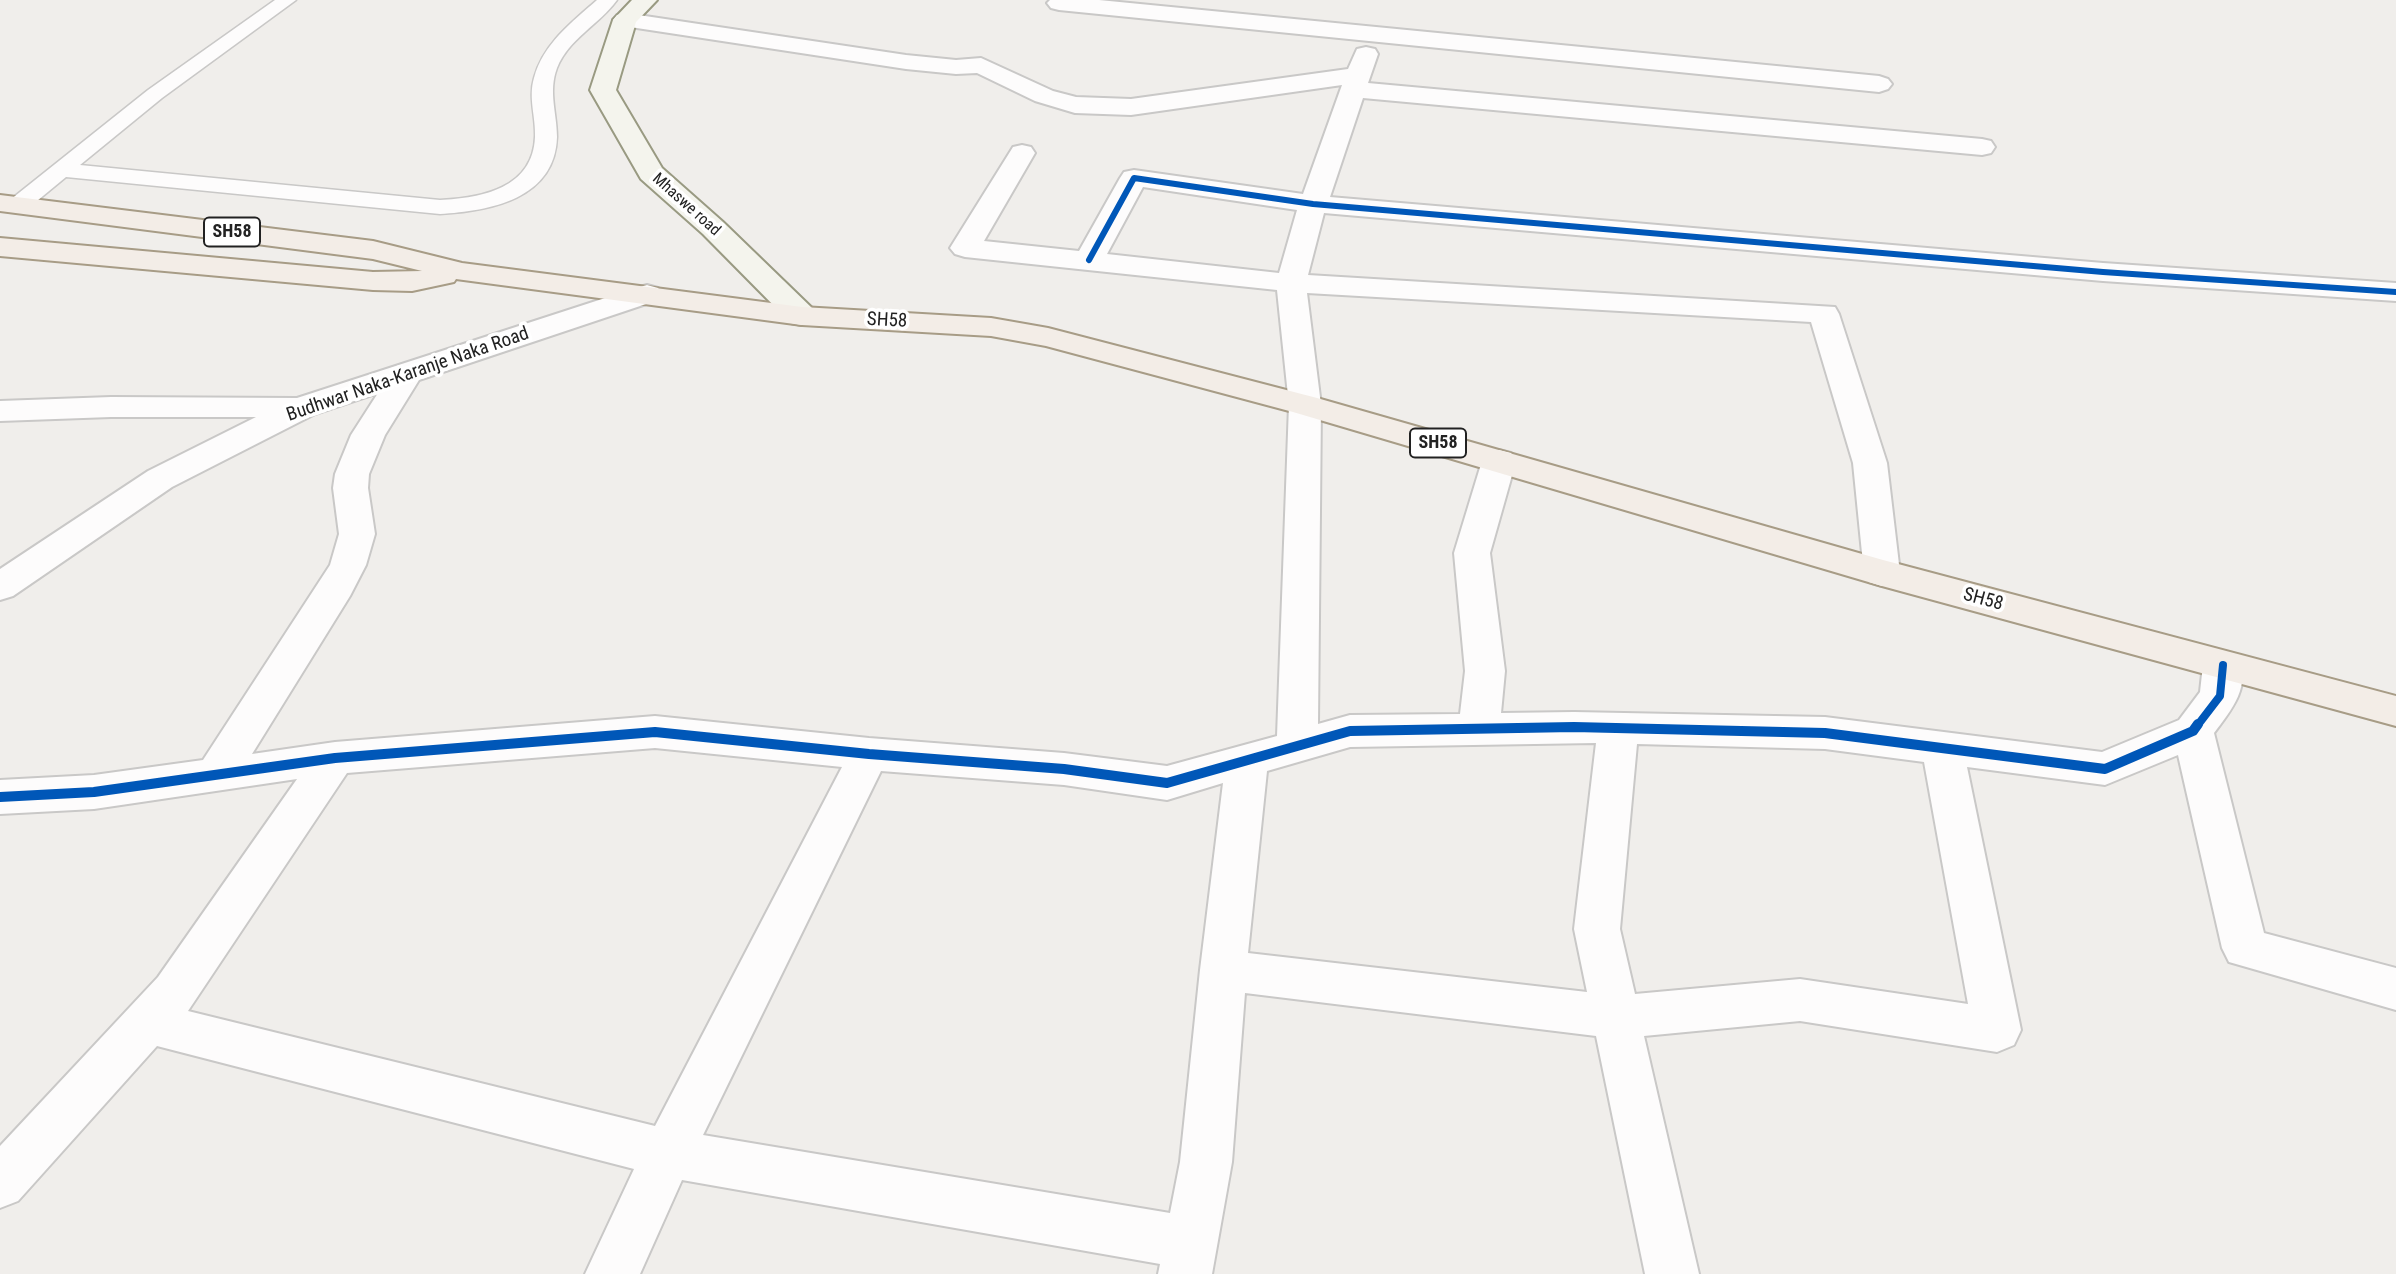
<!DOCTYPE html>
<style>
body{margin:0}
canvas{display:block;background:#f0eeeb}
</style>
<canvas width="2396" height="1274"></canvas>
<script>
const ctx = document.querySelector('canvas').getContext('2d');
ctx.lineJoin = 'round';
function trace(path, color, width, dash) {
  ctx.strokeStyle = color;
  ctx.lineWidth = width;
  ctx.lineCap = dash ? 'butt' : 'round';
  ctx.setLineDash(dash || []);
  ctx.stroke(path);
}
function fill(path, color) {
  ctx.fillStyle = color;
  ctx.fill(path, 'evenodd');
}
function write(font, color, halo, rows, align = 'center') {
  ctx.font = font + ' "Roboto Condensed",sans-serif';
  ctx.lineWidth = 7;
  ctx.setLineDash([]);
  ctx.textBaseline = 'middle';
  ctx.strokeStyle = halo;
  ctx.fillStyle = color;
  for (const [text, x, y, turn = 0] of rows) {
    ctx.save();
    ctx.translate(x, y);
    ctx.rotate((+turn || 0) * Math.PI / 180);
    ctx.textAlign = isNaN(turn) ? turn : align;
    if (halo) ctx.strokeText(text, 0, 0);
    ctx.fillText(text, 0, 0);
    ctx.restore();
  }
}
const lane = new Path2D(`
 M 275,0 L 296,0 L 162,98 L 80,165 L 440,200 C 482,198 533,188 535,137 C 536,117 528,98 534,78 C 543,44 572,22 597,0 L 617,0 C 599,25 569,38 557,68 C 548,92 557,113 557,137 C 555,199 490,211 440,214 L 66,177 L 26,210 L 10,210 L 7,205 L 10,200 L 148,90 Z`);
const street = new Path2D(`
 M 1050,0 L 1099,0 L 1879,76 L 1888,79 L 1892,84 L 1888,89 L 1879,92 L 1059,10 L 1051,8 L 1047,3 Z
 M 625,13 L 906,55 L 956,60 L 981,58 L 1053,91 L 1076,97 L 1131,99 L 1348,69 L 1357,49 L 1366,47 L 1375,49 L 1378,54 L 1368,83 L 1982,139 L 1991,141 L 1995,147 L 1991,153 L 1982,155 L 1363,98 L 1330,197 L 2103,263 L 2396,283 L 2396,301 L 2103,281 L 1324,213 L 1308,275 L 1835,307 L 1839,314 L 1887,463 L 1900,573 L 1895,582 L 1882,586 L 1869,582 L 1864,573 L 1853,463 L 1811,322 L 1307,293 L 1321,405 L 1318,724 L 1350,715 L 1460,714 L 1465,671 L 1454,553 L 1482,461 L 1487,453 L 1499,450 L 1511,453 L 1516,461 L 1490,553 L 1505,671 L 1501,713 L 1574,712 L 1825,717 L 2102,752 L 2179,720 L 2200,692 L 2203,665 L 2209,655 L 2223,651 L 2237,655 C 2253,684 2231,711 2214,733 L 2264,933 L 2396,968 L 2396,1010 L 2229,962 L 2222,948 L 2178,755 L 2105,785 L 1967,767 L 2021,1030 L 2014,1045 L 1997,1052 L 1800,1021 L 1644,1036 L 1699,1274 L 1645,1274 L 1596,1036 L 1245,993 L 1232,1162 L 1212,1274 L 1158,1274 L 1160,1264 L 682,1180 L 640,1274 L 585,1274 L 634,1169 L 157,1046 L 18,1201 L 0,1208 L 0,1146 L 158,977 L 297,779 L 94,809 L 0,814 L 0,780 L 94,775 L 203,760 L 330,565 L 339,534 L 333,488 L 335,474 L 351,435 L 378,393 L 315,414 L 172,487 L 13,596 L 0,600 L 0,569 L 148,471 L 256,417 L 111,417 L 0,421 L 0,401 L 111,397 L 297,398 L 636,288 L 647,285 L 658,288 L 662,294 L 658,300 L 419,380 L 385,435 L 369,474 L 368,488 L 375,534 L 366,565 L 350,596 L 252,754 L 335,742 L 655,716 L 869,738 L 1064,753 L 1167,766 L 1277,736 L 1289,405 L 1277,290 L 965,257 L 955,254 L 950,248 L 1013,147 L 1022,145 L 1031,147 L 1035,153 L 984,241 L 1079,251 L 1120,178 L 1124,172 L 1134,170 L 1303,194 L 1342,85 L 1131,115 L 1075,113 L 1035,101 L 977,73 L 956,74 L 906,69 L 617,25 L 613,20 L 617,15 ZM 1143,187 L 1297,210 L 1279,273 L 1107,254 ZM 1596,743 L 1574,929 L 1587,992 L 1248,953 L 1267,771 L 1350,747 ZM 1637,744 L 1825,749 L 1924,762 L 1968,1004 L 1800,979 L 1635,994 L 1620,929 ZM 655,748 L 842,767 L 655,1126 L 188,1011 L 347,773 ZM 881,771 L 1064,785 L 1167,800 L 1223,783 L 1200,970 L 1180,1162 L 1170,1213 L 703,1135 Z`);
const secondary = new Path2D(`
 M 632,0 L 657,0 L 636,22 L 616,90 L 662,168 L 723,222 L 813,309 L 817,316 L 813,323 L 802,325 L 791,323 L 703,234 L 641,179 L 590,90 L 613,20 Z`);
const primary = new Path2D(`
 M 0,195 L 373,241 L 462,263 L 802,307 L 991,318 L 1048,328 L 1317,398 L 1883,560 L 2396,696 L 2396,726 L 1882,586 L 1293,412 L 1046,346 L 991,336 L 802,325 L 456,279 L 454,282 L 412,291 L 373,290 L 0,256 L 0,238 L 373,272 L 422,271 L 373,259 L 0,211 Z`);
const cyclewayFar2 = new Path2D(`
 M 1089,260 L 1134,178 L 1313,204 L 2103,272 L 2396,292`);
const cyclewayFar1 = new Path2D(`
 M 2197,726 L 2220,696 L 2223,665`);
const cycleway = new Path2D(`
 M 0,797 L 94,792 L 335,758 L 655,732 L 869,754 L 1064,769 L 1167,783 L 1350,731 L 1574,727 L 1825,733 L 2105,769 L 2193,731 L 2198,724`);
const farStreetnames = [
 ["Mhaswe road",686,205,42]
];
const shields = [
 [232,232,56],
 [1438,443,56]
];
const shieldNames = [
 ["SH58",232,232],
 ["SH58",1438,443]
];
const streetNames = [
 ["SH58",887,321,3],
 ["Budhwar Naka-Karanje Naka Road",408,375,-19],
 ["SH58",1983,600,15]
];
trace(lane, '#c9c8c7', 3);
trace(street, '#c9c8c7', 4);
trace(secondary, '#999a82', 4);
trace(primary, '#a79c86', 4);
fill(lane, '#fdfcfc');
fill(street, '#fdfcfc');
fill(secondary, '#f4f4ed');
fill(primary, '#f3ede7');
trace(cyclewayFar2, '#0057b8', 6);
trace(cyclewayFar1, '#0057b8', 8);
trace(cycleway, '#0057b8', 10);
write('16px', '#222', '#fff', farStreetnames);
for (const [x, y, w] of shields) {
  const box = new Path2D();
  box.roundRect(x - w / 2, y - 14.5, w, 29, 5);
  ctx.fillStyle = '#fff';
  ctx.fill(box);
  trace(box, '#222', 2);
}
write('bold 18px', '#222', null, shieldNames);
write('19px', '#222', '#fff', streetNames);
</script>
